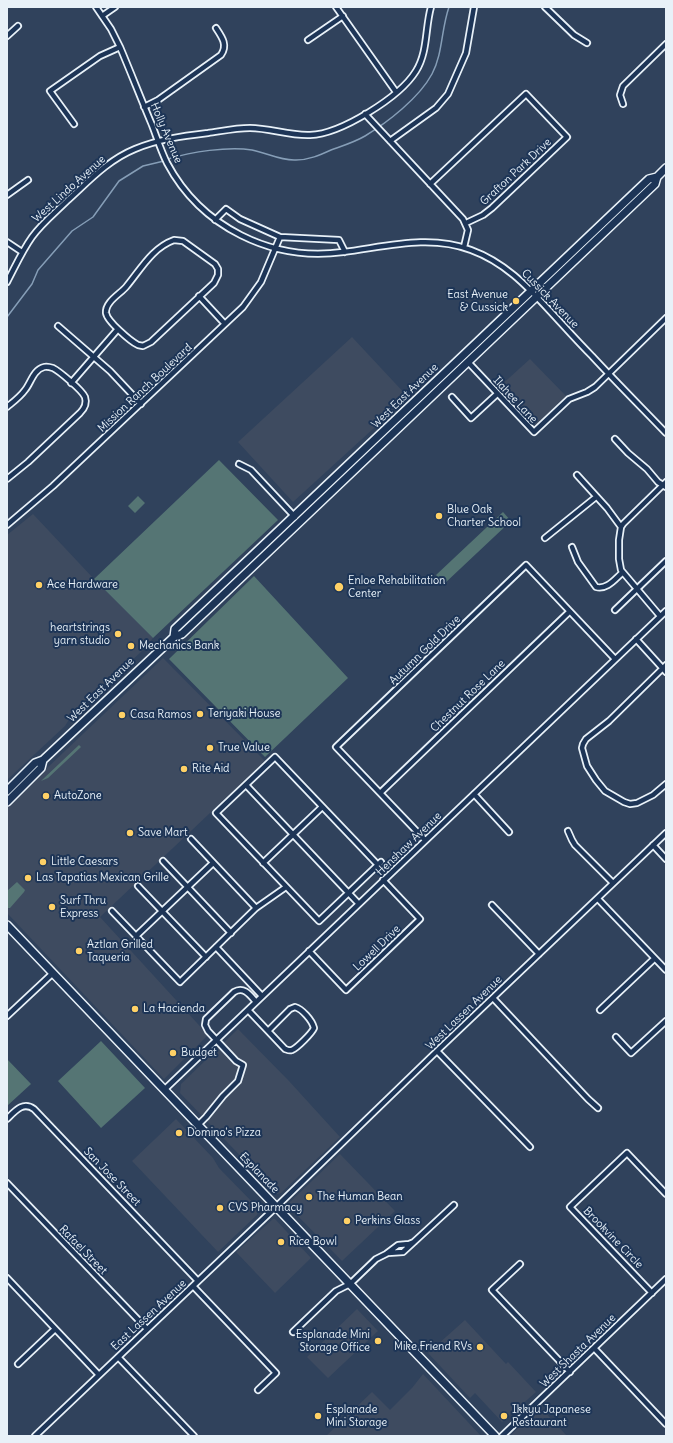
<!DOCTYPE html>
<style>
body{margin:0}
#map{position:relative;width:673px;height:1443px;overflow:hidden;background:#30425c;font-family:Delius,sans-serif}
canvas{display:block}
.frame{position:absolute;inset:0;border:8px solid #e8f1f8;pointer-events:none}
</style>
<div id="map">
<canvas width="673" height="1443"></canvas>
<div class="frame"></div>
</div>
<script>
const ctx = document.querySelector('canvas').getContext('2d');
ctx.lineJoin = 'round';
function fill(path, color) {
  ctx.fillStyle = color;
  ctx.fill(path, 'evenodd');
}
function trace(path, color, width, dash) {
  ctx.strokeStyle = color;
  ctx.lineWidth = width;
  ctx.lineCap = dash ? 'butt' : 'round';
  ctx.setLineDash(dash || []);
  ctx.stroke(path);
}
function write(font, color, halo, rows, align = 'center') {
  ctx.font = font + ' Delius,sans-serif';
  ctx.lineWidth = 4;
  ctx.setLineDash([]);
  ctx.textBaseline = 'middle';
  ctx.strokeStyle = halo;
  ctx.fillStyle = color;
  for (const [text, x, y, turn = 0] of rows) {
    ctx.save();
    ctx.translate(x, y);
    ctx.rotate((+turn || 0) * Math.PI / 180);
    ctx.textAlign = isNaN(turn) ? turn : align;
    if (halo) ctx.strokeText(text, 0, 0);
    ctx.fillText(text, 0, 0);
    ctx.restore();
  }
}
const built = new Path2D(`
 M 352,337 L 408,397 L 293,502 L 238,442 Z
 M 530,359 L 567,397 L 537,424 L 530,424 L 498,388 Z
 M 33,514 L 94,579 L 153,638 L 142,651 L 82,707 L 75,710 L 65,726 L 7,780 L 7,535 Z
 M 163,658 L 265,761 L 100,917 L 208,1035 L 164,1079 L 7,913 L 7,806 Z
 M 238,1029 L 289,1081 L 340,1137 L 281,1193 L 277,1194 L 180,1093 L 181,1084 Z
 M 176,1119 L 213,1158 L 219,1168 L 259,1209 L 257,1215 L 218,1252 L 132,1161 Z
 M 340,1154 L 395,1211 L 342,1261 L 289,1207 L 290,1202 Z
 M 273,1219 L 275,1219 L 311,1258 L 275,1293 L 236,1252 Z
 M 357,1309 L 378,1331 L 328,1378 L 307,1357 Z
 M 465,1320 L 506,1364 L 508,1362 L 536,1392 L 502,1422 L 475,1393 L 470,1398 L 428,1353 Z
 M 423,1374 L 481,1436 L 326,1436 L 372,1392 L 390,1410 L 412,1388 Z
 M 540,1407 L 567,1436 L 511,1436 L 514,1432 Z`);
const green = new Path2D(`
 M 219,460 L 278,520 L 153,638 L 94,579 Z
 M 138,496 L 145,503 L 135,513 L 128,506 Z
 M 503,512 L 511,521 L 444,584 L 436,575 Z
 M 254,576 L 348,678 L 265,757 L 169,659 Z
 M 79,745 L 81,747 L 48,778 L 41,781 Z
 M 17,882 L 25,890 L 24,892 L 10,908 L 7,908 L 7,891 Z
 M 101,1041 L 145,1088 L 101,1128 L 58,1081 Z
 M 7,1059 L 31,1084 L 7,1106 Z`);
const stream = new Path2D(`
 M 168,159 C 191,152 228,146 252,150 C 267,153 281,161 296,160 C 309,160 320,155 331,150 C 342,146 355,142 365,136 C 388,122 419,98 432,74 C 443,53 441,30 449,7
 M 7,317 L 32,284 L 38,270 L 72,231 L 93,217 L 119,181 L 143,166 L 164,161`);
const minor = new Path2D(`
 M 96,7 L 111,29 L 120,47 C 131,73 141,99 152,125 C 157,138 161,151 167,163 C 201,227 272,262 343,252 C 385,247 429,234 471,250 C 504,262 526,285 549,310 C 563,325 577,341 592,356 C 616,382 641,407 666,433
 M 336,7 L 396,92
 M 545,7 L 574,35 L 587,43
 M 102,16 L 115,7
 M 7,36 L 18,26
 M 308,40 L 343,16
 M 623,104 L 620,95 L 623,86 L 666,44
 M 144,107 L 158,100 L 221,55 C 228,45 222,37 216,28
 M 365,114 L 463,219 L 468,230 L 464,247
 M 74,124 L 50,91 L 100,56 L 120,47
 M 390,141 L 436,108 L 448,94 L 466,53 L 474,7
 M 430,184 L 526,94 L 567,137 L 492,208 L 483,215 L 466,223
 M 7,195 L 28,180
 M 215,220 L 226,209 L 240,219 L 280,237 L 339,240 L 345,252
 M 174,240 L 183,241 L 215,264 L 218,269 L 218,275 L 214,283 L 151,342 L 143,346 L 138,345 C 130,341 107,321 106,313 C 105,302 120,294 126,287 C 141,269 152,248 174,240 Z
 M 7,242 L 22,252
 M 7,282 C 15,267 22,251 32,237 C 42,223 56,212 68,200 C 89,181 108,160 135,149 C 159,139 183,136 208,133 C 222,131 236,128 250,128 C 270,128 290,136 310,135 C 341,134 400,97 416,71 C 428,52 425,28 431,7
 M 199,296 L 225,324
 M 58,326 L 110,371 L 141,404
 M 468,362 L 534,432 L 569,399 L 587,392 L 595,387 L 666,318
 M 71,383 L 118,329
 M 452,397 L 471,418 L 497,394
 M 7,407 C 13,402 20,397 25,390 C 31,383 33,370 44,367 C 47,366 50,367 53,368 C 59,371 82,390 85,397 C 87,403 84,409 80,413 L 28,462 L 7,479
 M 615,439 L 628,453 L 647,469 L 658,482 L 666,487
 M 239,464 L 251,470 L 295,517
 M 577,475 L 607,508 L 621,527
 M 7,525 L 53,486 L 243,307 L 261,282 L 280,237
 M 545,538 L 596,497
 M 572,547 L 578,562 L 596,587 C 607,590 615,579 622,573
 M 615,610 L 666,561
 M 660,616 L 621,570 L 619,559 L 619,540 L 621,527 L 623,524 L 666,482
 M 636,639 L 666,672
 M 666,665 L 609,721 L 586,739 L 583,744 L 582,748 L 587,766 L 596,780 L 605,791 L 624,802 L 630,804 L 637,803 L 653,795 L 666,784
 M 246,785 L 359,904
 M 380,793 L 569,612
 M 474,794 L 509,832
 M 568,831 L 572,840 L 575,845 L 613,883
 M 191,839 L 256,908
 M 425,840 L 336,747 L 526,565 L 615,659
 M 653,845 L 666,859
 M 163,861 L 231,933
 M 263,863 L 322,807
 M 378,865 L 275,757 L 216,813 L 319,921 L 381,862
 M 138,886 L 206,957
 M 598,899 L 666,970
 M 492,905 L 539,954
 M 112,911 L 180,982 L 256,908 L 286,887
 M 136,936 L 213,863
 M 216,947 L 262,996
 M 309,951 L 346,990 L 420,919 L 383,880
 M 493,998 L 588,1099 L 598,1108
 M 295,1007 C 302,1009 312,1020 314,1028 C 312,1033 297,1048 292,1050 C 289,1051 288,1050 285,1049 L 268,1031 L 290,1009 Z
 M 248,1010 L 268,1031
 M 600,1010 L 654,959
 M 7,1016 L 53,973
 M 616,1037 L 631,1053 L 666,1021
 M 437,1051 L 530,1147
 M 164,1090 L 666,611
 M 7,1119 C 15,1111 23,1101 34,1109 L 198,1281
 M 198,1125 L 206,1117 L 223,1096 L 238,1081 L 243,1065 L 236,1061 L 208,1031 L 205,1025 L 206,1019 L 234,992 C 244,986 250,995 256,1002
 M 7,1183 L 147,1329
 M 388,1253 L 403,1252 L 454,1205
 M 520,1264 L 492,1290 L 570,1372
 M 7,1278 L 99,1375
 M 193,1286 L 276,1373 L 258,1390
 M 652,1293 L 570,1207 L 627,1153 L 666,1194
 M 293,1332 L 336,1291 L 350,1284 L 376,1259 L 386,1254 L 398,1245 L 409,1244 L 414,1242
 M 594,1348 L 666,1424
 M 118,1357 L 194,1436
 M 18,1364 L 55,1329
 M 35,1436 L 276,1207 L 437,1051 L 666,833
 M 502,1436 L 666,1279`);
const secondary = new Path2D(`
 M 174,637 L 175,629 L 649,179 L 657,177 L 666,168
 M 7,791 L 35,763 L 43,760 L 174,637 L 182,634 L 655,184 L 657,177
 M 7,802 L 41,768 L 43,760
 M 7,925 L 495,1436`);
const markers = [
 [516,301,4,"#ffd166"],
 [439,516,4,"#ffd166"],
 [39,585,4,"#ffd166"],
 [339,587,5,"#ffd166"],
 [118,634,4,"#ffd166"],
 [131,646,4,"#ffd166"],
 [200,714,4,"#ffd166"],
 [122,715,4,"#ffd166"],
 [210,748,4,"#ffd166"],
 [184,769,4,"#ffd166"],
 [46,796,4,"#ffd166"],
 [130,833,4,"#ffd166"],
 [43,862,4,"#ffd166"],
 [28,878,4,"#ffd166"],
 [52,907,4,"#ffd166"],
 [79,951,4,"#ffd166"],
 [135,1009,4,"#ffd166"],
 [173,1053,4,"#ffd166"],
 [179,1133,4,"#ffd166"],
 [309,1197,4,"#ffd166"],
 [220,1208,4,"#ffd166"],
 [347,1221,4,"#ffd166"],
 [281,1242,4,"#ffd166"],
 [378,1341,4,"#ffd166"],
 [480,1347,4,"#ffd166"],
 [318,1416,4,"#ffd166"],
 [504,1416,4,"#ffd166"]
];
const streetNames = [
 ["Holly Avenue",166,133,67],
 ["Grafton Park Drive",516,172,-43],
 ["West Lindo Avenue",69,189,-42],
 ["Cussick Avenue",550,299,46],
 ["Mission Ranch Boulevard",145,388,-43],
 ["West East Avenue",405,396,-44],
 ["Ilahee Lane",515,400,47],
 ["Autumn Gold Drive",425,650,-44],
 ["West East Avenue",101,690,-44],
 ["Chestnut Rose Lane",468,696,-44],
 ["Henshaw Avenue",409,844,-44],
 ["Lowell Drive",377,948,-44],
 ["West Lassen Avenue",464,1013,-44],
 ["Esplanade",259,1173,46],
 ["San Jose Street",112,1177,46],
 ["Brookvine Circle",613,1238,46],
 ["Rafael Street",83,1250,46],
 ["East Lassen Avenue",149,1315,-43],
 ["West Shasta Avenue",578,1351,-44]
];
const poiNames = [
 ["East Avenue",508,295,"right"],
 ["& Cussick",508,308,"right"],
 ["Blue Oak",447,510],
 ["Charter School",447,523],
 ["Enloe Rehabilitation",348,581],
 ["Center",348,594],
 ["Ace Hardware",47,585],
 ["heartstrings",110,628,"right"],
 ["yarn studio",110,641,"right"],
 ["Mechanics Bank",139,646],
 ["Teriyaki House",208,714],
 ["Casa Ramos",130,715],
 ["True Value",218,748],
 ["Rite Aid",192,769],
 ["AutoZone",54,796],
 ["Save Mart",138,833],
 ["Little Caesars",51,862],
 ["Las Tapatias Mexican Grille",36,878],
 ["Surf Thru",60,901],
 ["Express",60,914],
 ["Aztlan Grilled",87,945],
 ["Taqueria",87,958],
 ["La Hacienda",143,1009],
 ["Budget",181,1053],
 ["Domino's Pizza",187,1133],
 ["The Human Bean",317,1197],
 ["CVS Pharmacy",228,1208],
 ["Perkins Glass",355,1221],
 ["Rice Bowl",289,1242],
 ["Esplanade Mini",370,1335,"right"],
 ["Storage Office",370,1348,"right"],
 ["Mike Friend RVs",472,1347,"right"],
 ["Esplanade",326,1410],
 ["Mini Storage",326,1423],
 ["Ikkyu Japanese",512,1410],
 ["Restaurant",512,1423]
];
fill(built, '#3e4b60');
fill(green, '#557574');
trace(stream, '#869eb7', 1.5);
trace(minor, '#e8f1f8', 8);
trace(secondary, '#e8f1f8', 10);
trace(minor, '#1d3557', 4.5);
trace(secondary, '#1d3557', 7);
for (const [x, y, r, color] of markers) {
  const dot = new Path2D();
  dot.arc(x, y, r, 0, 2 * Math.PI);
  ctx.fillStyle = color;
  ctx.fill(dot);
  trace(dot, '#1d3557', 1.5);
}
write('11px', '#e8f1f8', '#1d3557', streetNames);
write('11px', '#e8f1f8', '#1d3557', poiNames, 'left');
</script>
